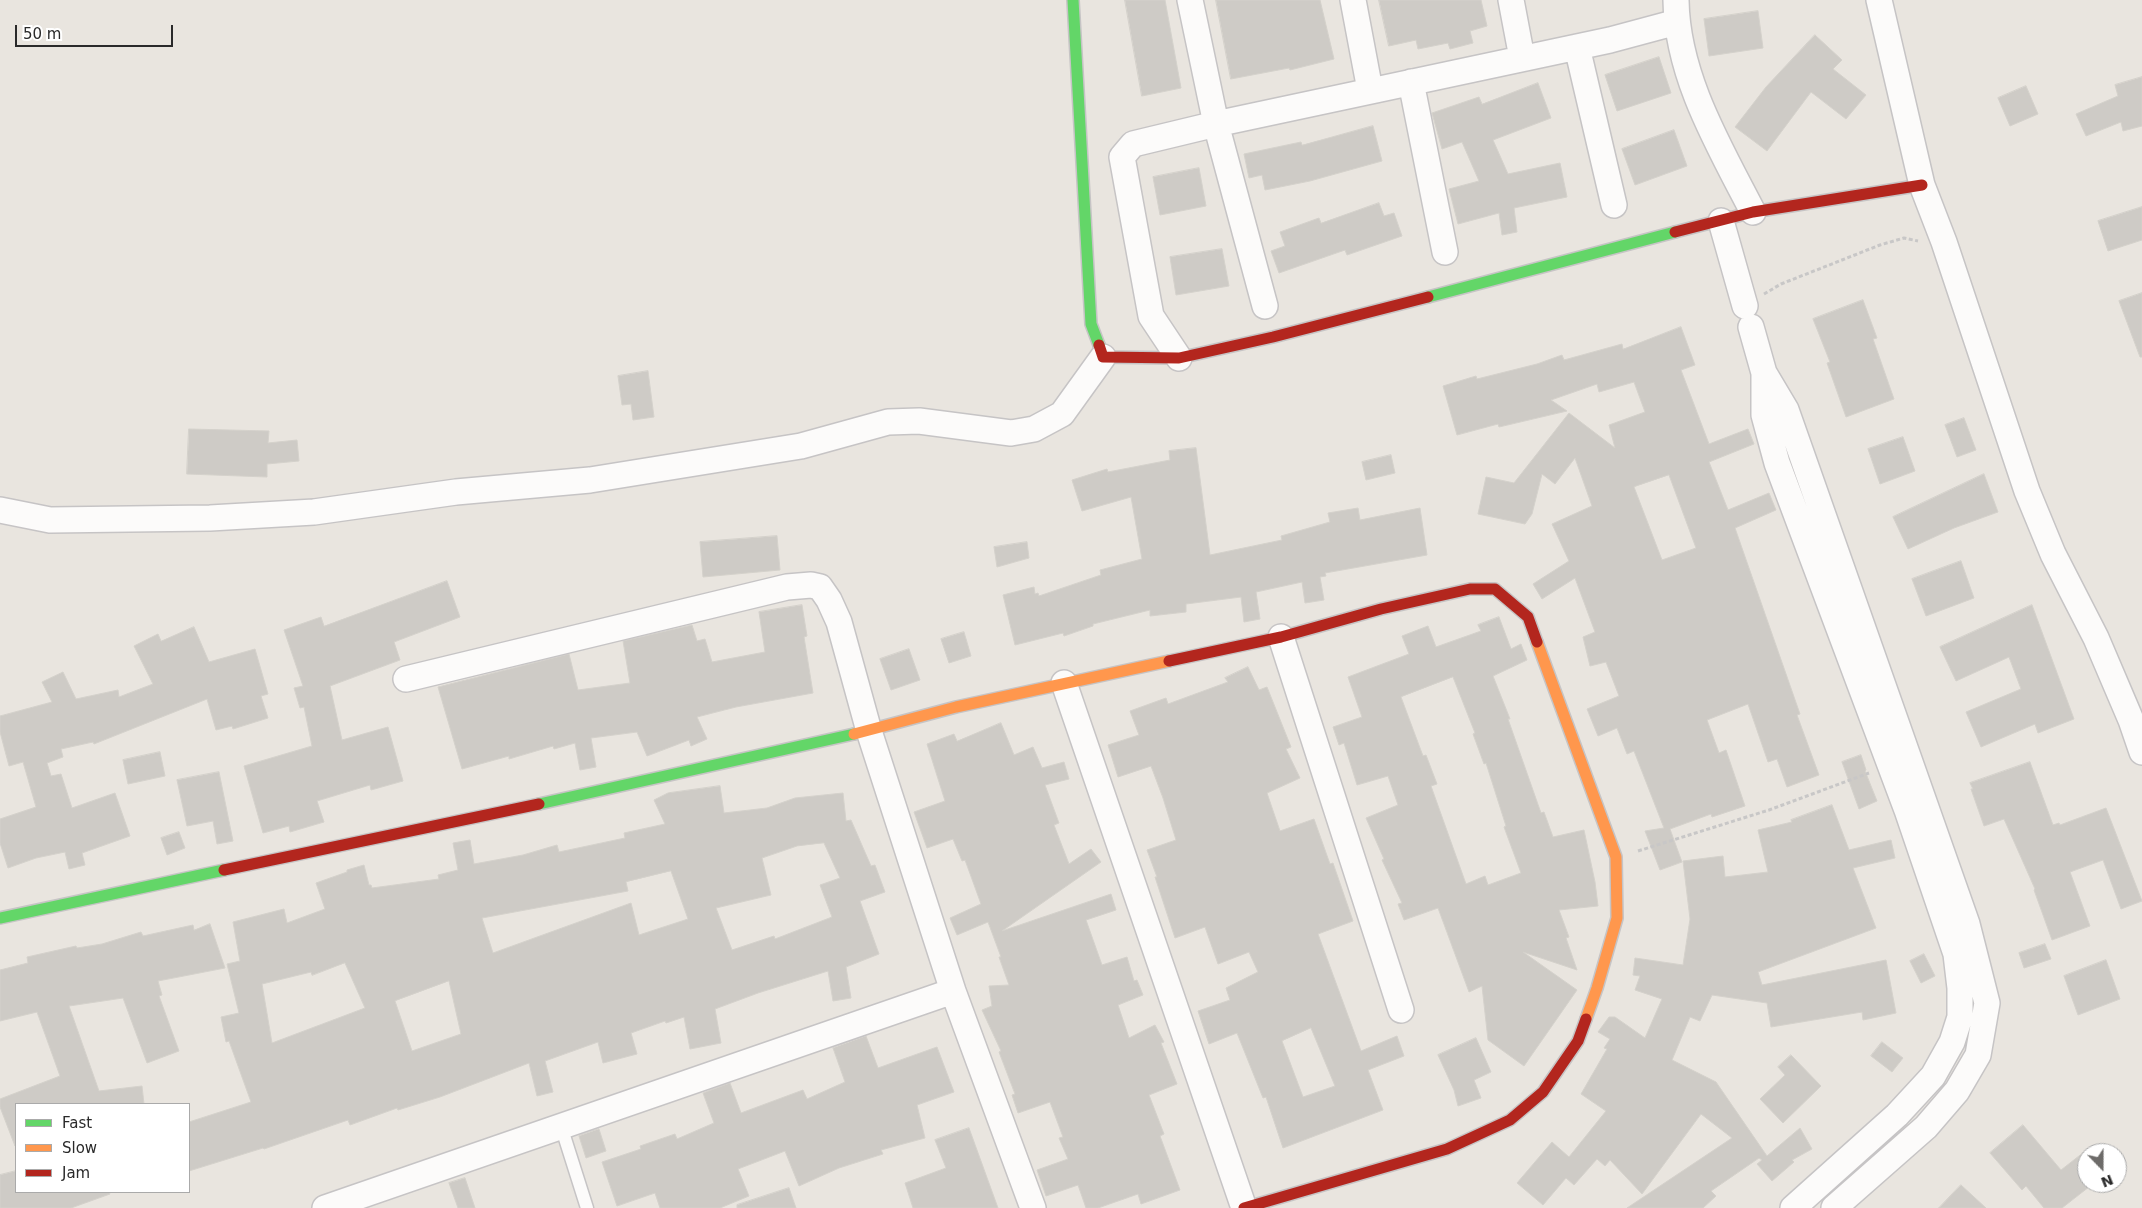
<!DOCTYPE html>
<style>
body{margin:0}
#map{position:relative;width:2142px;height:1208px;overflow:hidden;background:#e9e5df;font-family:"DejaVu Sans",sans-serif}
canvas{display:block}
.legend{position:absolute;left:15px;top:1103px;width:175px;height:90px;box-sizing:border-box;background:#fff;border:1px solid #aaa;margin:0;padding:6px 9px;list-style:none;font-size:15px;color:#2a2a2a}
.legend li{display:flex;align-items:center;gap:10px;height:25px}
.legend b{width:25px;border:1px solid #aaa}
.north{position:absolute;left:2077px;top:1143px;width:50px;height:50px;box-sizing:border-box;background:#fff;border:1px solid #aaa;border-radius:50%;rotate:158deg;font-size:14px;font-weight:700;line-height:20px;text-align:center;color:#2a2a2a}
.north::after{content:'';display:block;margin:auto;width:18px;height:22px;background:#6d6b69;clip-path:polygon(50% 0,100% 100%,50% 72%,0 100%)}
.scale{position:absolute;left:15px;top:25px;width:158px;height:22px;box-sizing:border-box;border:2px solid #2a2a2a;border-top:0;padding-left:6px;font-size:15px;line-height:18px;white-space:nowrap;color:#2a2a2a;-webkit-text-stroke:4px #fff;paint-order:stroke}
</style>
<div id="map">
<canvas width="2142" height="1208"></canvas>
<ul class="legend">
<li><b style="height:6px;background:#63d668"></b>Fast</li>
<li><b style="height:6px;background:#ff974d"></b>Slow</li>
<li><b style="height:6px;background:#b3261e"></b>Jam</li>
</ul>
<div class="north">N</div>
<div class="scale">50 m</div>
</div>
<script>
const ctx = document.querySelector('canvas').getContext('2d');
ctx.lineJoin = 'round';
function fill(path, color) {
  ctx.fillStyle = color;
  ctx.fill(path, 'evenodd');
}
function trace(path, color, width, dash) {
  ctx.strokeStyle = color;
  ctx.lineWidth = width;
  ctx.lineCap = dash ? 'butt' : 'round';
  ctx.setLineDash(dash || []);
  ctx.stroke(path);
}
const building = new Path2D(`
 M 1125,0 L 1165,0 L 1181,88 L 1142,96 Z
 M 1216,0 L 1320,0 L 1334,59 L 1290,70 L 1289,68 L 1231,79 Z
 M 1379,0 L 1481,0 L 1487,26 L 1470,31 L 1473,43 L 1450,49 L 1448,43 L 1418,49 L 1416,40 L 1389,46 Z
 M 1758,11 L 1763,48 L 1709,56 L 1704,19 Z
 M 1815,35 L 1842,60 L 1833,69 L 1866,95 L 1846,119 L 1811,92 L 1767,151 L 1735,127 L 1766,87 Z
 M 1659,57 L 1671,93 L 1617,111 L 1605,75 Z
 M 2142,77 L 2142,126 L 2123,131 L 2121,122 L 2086,136 L 2076,114 L 2118,96 L 2115,85 Z
 M 1538,83 L 1551,118 L 1493,140 L 1508,174 L 1560,163 L 1567,197 L 1514,208 L 1517,232 L 1502,235 L 1499,213 L 1458,224 L 1449,189 L 1479,181 L 1462,142 L 1442,149 L 1432,113 L 1479,97 L 1482,104 Z
 M 2026,86 L 2038,114 L 2010,126 L 1998,98 Z
 M 1373,126 L 1382,161 L 1310,181 L 1265,190 L 1262,175 L 1249,178 L 1244,154 L 1301,142 L 1302,145 Z
 M 1674,130 L 1687,166 L 1635,185 L 1622,149 Z
 M 1199,168 L 1206,206 L 1160,215 L 1153,177 Z
 M 1379,203 L 1384,216 L 1394,213 L 1402,236 L 1347,255 L 1345,250 L 1279,273 L 1271,251 L 1285,246 L 1280,232 L 1319,218 L 1321,223 Z
 M 2142,207 L 2142,240 L 2108,251 L 2098,221 Z
 M 1222,249 L 1229,286 L 1176,295 L 1170,257 Z
 M 2142,293 L 2142,357 L 2140,357 L 2119,301 Z
 M 1863,300 L 1877,338 L 1873,339 L 1894,399 L 1846,417 L 1827,363 L 1830,362 L 1813,319 Z
 M 1681,327 L 1695,365 L 1681,370 L 1709,444 L 1748,429 L 1754,444 L 1709,462 L 1728,510 L 1769,493 L 1776,510 L 1735,528 L 1800,714 L 1797,715 L 1819,775 L 1787,787 L 1777,759 L 1768,762 L 1748,704 L 1707,720 L 1719,753 L 1726,750 L 1745,806 L 1712,817 L 1711,814 L 1670,829 L 1682,862 L 1660,870 L 1645,831 L 1664,828 L 1634,751 L 1627,754 L 1617,728 L 1598,736 L 1587,709 L 1619,696 L 1606,662 L 1590,666 L 1583,637 L 1595,632 L 1575,578 L 1542,599 L 1533,584 L 1569,561 L 1552,524 L 1592,506 L 1575,458 L 1555,484 L 1542,474 L 1532,514 L 1525,524 L 1478,514 L 1486,477 L 1514,483 L 1569,413 L 1615,448 L 1609,425 L 1645,412 L 1634,382 L 1599,392 L 1597,384 L 1551,400 L 1567,411 L 1499,427 L 1498,424 L 1457,435 L 1443,386 L 1476,376 L 1477,379 L 1537,364 L 1562,355 L 1564,360 L 1622,344 L 1623,349 ZM 1669,475 L 1696,548 L 1662,560 L 1634,487 Z
 M 648,371 L 654,417 L 633,420 L 631,404 L 622,405 L 618,376 Z
 M 1964,418 L 1976,450 L 1957,457 L 1945,425 Z
 M 189,429 L 269,431 L 268,443 L 297,440 L 299,461 L 267,464 L 267,477 L 187,474 Z
 M 1903,437 L 1915,471 L 1880,484 L 1868,449 Z
 M 1196,448 L 1210,555 L 1282,540 L 1281,536 L 1330,522 L 1328,513 L 1358,508 L 1360,520 L 1420,508 L 1427,555 L 1325,573 L 1326,576 L 1320,577 L 1324,600 L 1305,603 L 1302,582 L 1256,592 L 1260,619 L 1244,622 L 1241,597 L 1186,604 L 1186,612 L 1150,616 L 1150,610 L 1093,624 L 1093,626 L 1064,636 L 1063,633 L 1015,645 L 1003,595 L 1034,587 L 1035,594 L 1038,593 L 1039,596 L 1101,575 L 1100,570 L 1142,559 L 1131,497 L 1082,511 L 1072,480 L 1107,469 L 1108,472 L 1170,460 L 1169,451 Z
 M 1391,455 L 1395,473 L 1366,480 L 1362,462 Z
 M 1984,474 L 1998,512 L 1954,528 L 1908,549 L 1893,517 Z
 M 777,536 L 780,570 L 703,577 L 700,542 Z
 M 1027,542 L 1029,558 L 997,567 L 994,547 Z
 M 1961,561 L 1974,598 L 1926,616 L 1912,579 Z
 M 447,581 L 460,617 L 394,642 L 400,660 L 330,686 L 342,740 L 388,727 L 403,781 L 371,790 L 370,785 L 317,801 L 324,822 L 290,832 L 289,826 L 263,833 L 244,766 L 312,746 L 304,707 L 300,708 L 294,688 L 303,686 L 284,630 L 321,617 L 324,626 Z
 M 802,605 L 807,636 L 804,637 L 813,693 L 736,707 L 697,717 L 707,739 L 691,746 L 689,740 L 647,756 L 637,732 L 591,738 L 596,767 L 580,770 L 575,743 L 554,749 L 553,746 L 509,759 L 509,756 L 462,769 L 438,687 L 569,654 L 578,690 L 630,683 L 623,641 L 692,625 L 697,641 L 705,639 L 712,662 L 765,652 L 759,612 Z
 M 2032,605 L 2074,719 L 2038,733 L 2035,724 L 1981,747 L 1966,712 L 2021,689 L 2009,657 L 1956,681 L 1940,647 Z
 M 1499,617 L 1511,649 L 1521,644 L 1527,660 L 1493,676 L 1510,719 L 1508,719 L 1541,813 L 1544,812 L 1553,837 L 1584,830 L 1595,882 L 1598,906 L 1559,910 L 1569,937 L 1566,938 L 1577,970 L 1523,952 L 1577,990 L 1524,1066 L 1488,1040 L 1482,986 L 1469,992 L 1438,908 L 1404,920 L 1398,904 L 1402,903 L 1382,860 L 1384,859 L 1366,818 L 1398,805 L 1388,776 L 1357,785 L 1344,743 L 1339,745 L 1333,727 L 1362,717 L 1348,677 L 1409,654 L 1402,636 L 1428,626 L 1436,647 L 1481,631 L 1478,625 ZM 1453,677 L 1475,733 L 1473,734 L 1484,764 L 1486,763 L 1506,826 L 1504,827 L 1521,873 L 1488,885 L 1485,876 L 1466,884 L 1431,786 L 1437,784 L 1426,755 L 1423,756 L 1401,697 Z
 M 194,627 L 209,662 L 255,649 L 268,694 L 261,696 L 268,718 L 233,729 L 232,726 L 216,730 L 207,699 L 94,744 L 93,742 L 61,749 L 63,757 L 47,763 L 51,776 L 61,774 L 72,808 L 115,793 L 130,836 L 82,853 L 85,865 L 69,869 L 65,852 L 36,858 L 8,868 L 0,843 L 0,819 L 36,807 L 23,762 L 9,766 L 0,732 L 0,716 L 52,702 L 42,682 L 63,672 L 76,699 L 118,690 L 119,697 L 153,684 L 134,646 L 158,634 L 161,641 Z
 M 964,632 L 971,656 L 949,663 L 941,639 Z
 M 909,649 L 920,680 L 891,690 L 880,659 Z
 M 1248,667 L 1259,690 L 1267,687 L 1291,747 L 1286,749 L 1300,778 L 1267,793 L 1280,831 L 1314,819 L 1330,864 L 1333,863 L 1353,921 L 1318,934 L 1361,1051 L 1397,1036 L 1404,1056 L 1368,1070 L 1383,1110 L 1283,1148 L 1266,1097 L 1263,1098 L 1237,1033 L 1209,1044 L 1198,1011 L 1230,1000 L 1226,988 L 1258,972 L 1249,952 L 1218,964 L 1205,927 L 1175,938 L 1155,877 L 1157,877 L 1147,850 L 1176,840 L 1163,798 L 1151,766 L 1118,777 L 1108,745 L 1139,735 L 1130,711 L 1166,698 L 1168,704 L 1228,682 L 1225,678 ZM 1311,1028 L 1335,1086 L 1303,1097 L 1282,1041 Z
 M 1001,723 L 1014,755 L 1033,747 L 1042,768 L 1064,762 L 1069,779 L 1045,785 L 1059,823 L 1054,825 L 1069,864 L 1091,849 L 1101,862 L 1002,931 L 1111,894 L 1116,910 L 1086,920 L 1102,965 L 1127,957 L 1134,981 L 1137,980 L 1143,995 L 1118,1005 L 1129,1038 L 1155,1025 L 1164,1042 L 1161,1043 L 1177,1084 L 1149,1095 L 1164,1134 L 1160,1136 L 1180,1190 L 1141,1204 L 1138,1194 L 1098,1208 L 1086,1208 L 1078,1185 L 1046,1196 L 1037,1170 L 1068,1159 L 1059,1138 L 1063,1137 L 1050,1102 L 1018,1113 L 1012,1095 L 1015,1094 L 999,1052 L 1001,1051 L 982,1010 L 992,1006 L 989,986 L 1009,985 L 999,957 L 1001,957 L 988,922 L 957,935 L 950,918 L 981,904 L 965,860 L 962,861 L 953,839 L 927,848 L 914,812 L 945,801 L 927,744 L 954,734 L 957,741 Z
 M 160,752 L 165,776 L 128,784 L 123,760 Z
 M 1861,755 L 1866,770 L 1865,771 L 1877,801 L 1859,809 L 1842,762 Z
 M 2030,762 L 2053,825 L 2059,823 L 2060,825 L 2106,808 L 2142,901 L 2121,909 L 2103,860 L 2070,872 L 2090,926 L 2052,940 L 2034,890 L 2035,889 L 2004,819 L 1984,826 L 1971,789 L 1973,789 L 1970,783 Z
 M 219,772 L 233,841 L 217,844 L 213,821 L 187,826 L 177,780 Z
 M 720,786 L 724,813 L 767,808 L 795,798 L 843,793 L 846,821 L 851,820 L 871,866 L 875,865 L 885,892 L 860,901 L 879,954 L 846,967 L 851,998 L 833,1001 L 828,971 L 758,993 L 715,1009 L 721,1043 L 690,1049 L 684,1017 L 666,1023 L 665,1021 L 631,1033 L 637,1054 L 603,1063 L 598,1042 L 545,1061 L 553,1092 L 537,1096 L 529,1063 L 440,1097 L 398,1110 L 397,1108 L 350,1125 L 348,1120 L 264,1149 L 263,1148 L 189,1171 L 189,1122 L 251,1102 L 229,1041 L 226,1042 L 221,1017 L 239,1013 L 227,964 L 240,961 L 233,922 L 284,909 L 287,923 L 325,909 L 316,883 L 347,872 L 347,870 L 364,865 L 369,885 L 371,885 L 372,888 L 439,879 L 438,875 L 458,870 L 453,843 L 470,840 L 474,864 L 523,855 L 557,845 L 559,852 L 625,838 L 624,833 L 665,824 L 654,800 L 668,793 ZM 824,843 L 840,878 L 820,885 L 832,917 L 775,939 L 774,936 L 732,950 L 716,908 L 771,895 L 762,858 L 797,846 ZM 671,871 L 688,919 L 639,935 L 631,903 L 493,953 L 482,918 L 628,891 L 626,882 ZM 345,963 L 365,1008 L 272,1043 L 262,984 L 311,972 L 312,975 ZM 449,981 L 461,1034 L 412,1051 L 395,1001 Z
 M 1832,805 L 1849,850 L 1891,840 L 1895,858 L 1853,868 L 1876,928 L 1758,972 L 1762,985 L 1886,960 L 1896,1013 L 1863,1020 L 1862,1012 L 1771,1027 L 1767,1003 L 1712,995 L 1700,1021 L 1690,1017 L 1672,1060 L 1716,1082 L 1767,1156 L 1800,1128 L 1812,1149 L 1792,1160 L 1794,1162 L 1772,1181 L 1757,1164 L 1762,1160 L 1759,1158 L 1711,1191 L 1716,1196 L 1703,1208 L 1627,1208 L 1732,1138 L 1701,1114 L 1642,1194 L 1610,1160 L 1605,1166 L 1597,1159 L 1574,1185 L 1566,1178 L 1543,1205 L 1517,1183 L 1552,1142 L 1569,1157 L 1606,1111 L 1581,1094 L 1607,1049 L 1604,1048 L 1610,1039 L 1598,1032 L 1609,1017 L 1615,1017 L 1645,1038 L 1662,999 L 1635,990 L 1640,976 L 1633,975 L 1635,958 L 1683,965 L 1690,919 L 1683,861 L 1723,856 L 1725,877 L 1768,872 L 1758,830 L 1792,822 L 1791,820 Z
 M 179,832 L 185,848 L 167,855 L 161,838 Z
 M 210,924 L 225,968 L 158,981 L 162,995 L 159,996 L 179,1051 L 147,1063 L 123,998 L 69,1006 L 99,1091 L 142,1086 L 144,1104 L 16,1104 L 15,1146 L 0,1107 L 0,1099 L 60,1076 L 37,1012 L 0,1021 L 0,970 L 28,963 L 27,957 L 76,946 L 77,948 L 102,944 L 141,932 L 143,936 L 193,925 L 194,930 Z
 M 2045,944 L 2051,959 L 2024,968 L 2019,953 Z
 M 1924,954 L 1935,976 L 1921,983 L 1910,961 Z
 M 2106,960 L 2120,999 L 2078,1015 L 2064,976 Z
 M 866,1036 L 878,1068 L 937,1047 L 954,1092 L 917,1105 L 925,1138 L 881,1150 L 883,1154 L 839,1168 L 799,1186 L 785,1151 L 738,1169 L 749,1196 L 720,1208 L 660,1208 L 655,1193 L 617,1206 L 602,1162 L 641,1149 L 640,1146 L 675,1134 L 677,1139 L 714,1123 L 703,1093 L 730,1083 L 741,1113 L 803,1090 L 807,1099 L 845,1082 L 833,1048 Z
 M 1476,1038 L 1491,1072 L 1474,1080 L 1481,1098 L 1458,1106 L 1454,1090 L 1438,1055 Z
 M 1882,1042 L 1903,1058 L 1892,1072 L 1871,1056 Z
 M 1791,1055 L 1821,1086 L 1783,1123 L 1760,1099 L 1785,1075 L 1778,1067 Z
 M 2023,1125 L 2061,1170 L 2093,1145 L 2099,1153 L 2087,1153 L 2087,1183 L 2094,1183 L 2062,1208 L 2044,1208 L 2026,1186 L 2022,1190 L 1990,1153 Z
 M 969,1128 L 998,1208 L 913,1208 L 905,1183 L 946,1168 L 935,1140 Z
 M 599,1129 L 606,1151 L 586,1158 L 579,1136 Z
 M 16,1171 L 16,1192 L 109,1192 L 110,1194 L 71,1208 L 0,1208 L 0,1175 Z
 M 465,1178 L 475,1208 L 458,1208 L 449,1183 Z
 M 1961,1185 L 1986,1208 L 1939,1208 Z
 M 789,1188 L 796,1208 L 737,1208 L 737,1205 Z`);
const path = new Path2D(`
 M 1764,294 L 1781,284 L 1880,245 L 1904,238 L 1918,241
 M 1638,851 L 1769,810 L 1869,773`);
const lane = new Path2D(`
 M 561,1126 L 587,1208`);
const street = new Path2D(`
 M 1190,0 L 1216,124 L 1265,306
 M 1353,0 L 1370,90
 M 1511,0 L 1522,58
 M 1676,0 C 1677,76 1719,146 1753,212
 M 1879,0 L 1922,185 L 1944,242 L 2027,491 L 2053,554 L 2096,638 L 2131,720 L 2142,752
 M 1577,47 L 1614,205
 M 1411,82 L 1445,252
 M 1721,221 L 1745,306
 M 1751,327 L 1764,373 L 1764,415 L 1777,463 L 1907,810 L 1956,954 L 1960,988 L 1960,1017 L 1952,1042 L 1933,1076 L 1897,1115 L 1793,1208
 M 1179,358 L 1151,316 L 1122,157 L 1133,144 L 1216,124 L 1610,40 L 1677,22
 M 1764,373 L 1786,410 L 1967,924 L 1987,1003 L 1978,1055 L 1957,1091 L 1926,1127 L 1834,1208
 M 0,510 L 50,520 L 210,518 L 314,512 L 456,492 L 590,480 L 801,446 L 888,422 L 919,421 L 1011,433 L 1034,429 L 1062,414 L 1103,357
 M 1281,637 L 1401,1010
 M 406,679 L 787,587 L 811,585 L 820,587 L 829,600 L 839,622 L 869,731 L 953,991 L 1033,1208
 M 1064,683 L 1244,1208
 M 325,1208 L 953,991`);
const fast = new Path2D(`
 M 1073,0 L 1091,324 L 1099,345
 M 1428,297 L 1675,232
 M 539,804 L 854,734
 M 0,918 L 224,870`);
const slow = new Path2D(`
 M 1537,642 L 1616,857 L 1617,918 L 1597,988 L 1586,1019
 M 854,734 L 956,707 L 1169,661`);
const jam = new Path2D(`
 M 1675,232 L 1753,212 L 1922,185
 M 1099,345 L 1103,357 L 1179,358 L 1273,337 L 1428,297
 M 1169,661 L 1281,637 L 1381,609 L 1470,589 L 1495,589 L 1528,617 L 1537,642
 M 224,870 L 539,804
 M 1244,1208 L 1447,1149 L 1510,1120 L 1543,1092 L 1578,1041 L 1586,1019`);
fill(building, '#cecbc6');
trace(building, '#d4d1cb', 1);
trace(lane, '#c6c4c5', 15);
trace(street, '#c6c4c5', 28);
trace(fast, '#c6c4c5', 14);
trace(slow, '#c6c4c5', 14);
trace(jam, '#c6c4c5', 14);
trace(path, '#c8c7c7', 3, [4, 2.5]);
trace(lane, '#fcfbfa', 12);
trace(street, '#fcfbfa', 25);
trace(fast, '#63d668', 11);
trace(slow, '#ff974d', 11);
trace(jam, '#b3261e', 11);
</script>
